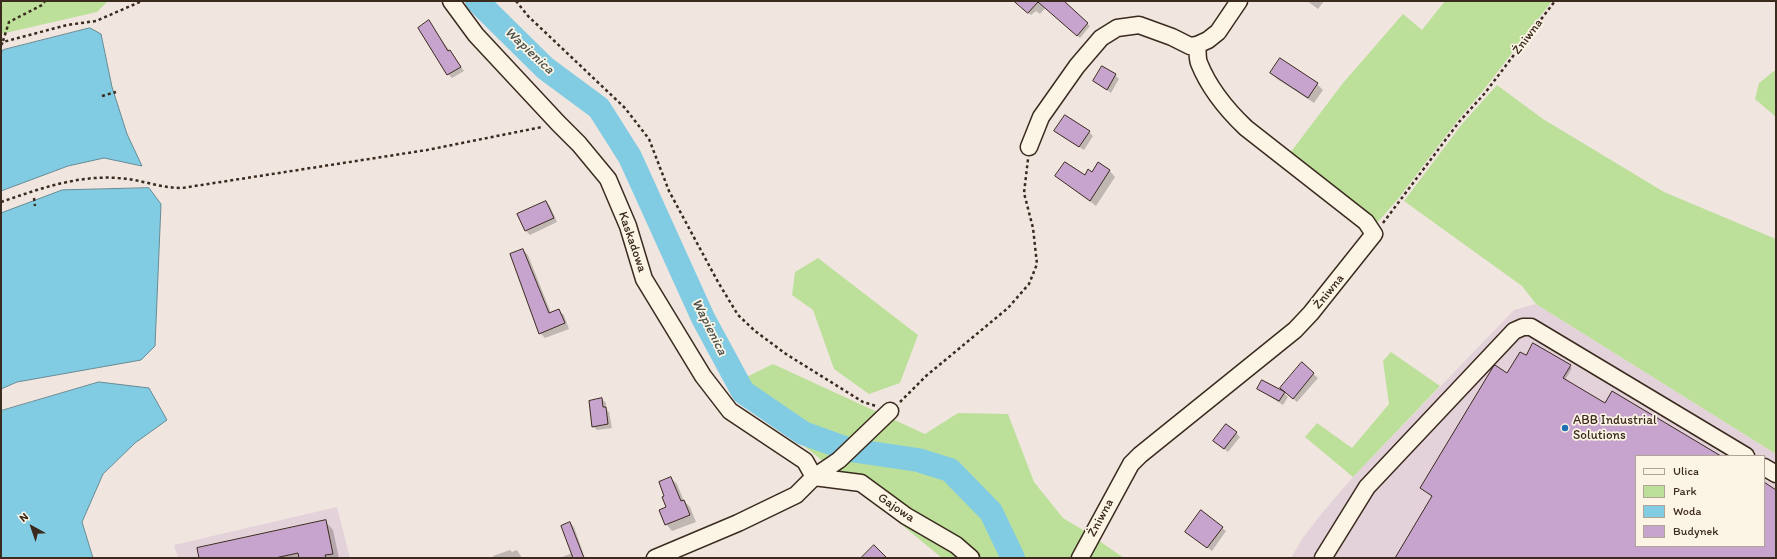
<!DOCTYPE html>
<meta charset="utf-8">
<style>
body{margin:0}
#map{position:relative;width:1777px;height:559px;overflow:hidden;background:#f1e5e0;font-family:Itim,sans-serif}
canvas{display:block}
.frame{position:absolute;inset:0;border:2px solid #3b2a1e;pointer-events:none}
.legend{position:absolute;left:1635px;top:455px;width:130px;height:92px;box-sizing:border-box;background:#fcf5e5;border:1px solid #afa495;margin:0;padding:5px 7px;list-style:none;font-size:12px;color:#3b2a1e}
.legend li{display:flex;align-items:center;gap:8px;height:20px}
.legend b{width:20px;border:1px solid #afa495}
.north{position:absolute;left:12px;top:507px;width:40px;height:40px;-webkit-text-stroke:3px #fcf5e5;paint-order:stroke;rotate:320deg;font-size:11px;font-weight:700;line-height:16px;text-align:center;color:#3b2a1e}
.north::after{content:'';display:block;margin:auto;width:14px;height:18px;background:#3b2a1e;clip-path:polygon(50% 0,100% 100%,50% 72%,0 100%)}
</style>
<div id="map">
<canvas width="1777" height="559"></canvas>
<div class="frame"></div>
<ul class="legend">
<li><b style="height:5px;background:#fcf5e5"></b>Ulica</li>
<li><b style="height:11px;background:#bce09a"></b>Park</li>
<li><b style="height:11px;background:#82cce3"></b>Woda</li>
<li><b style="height:11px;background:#c7a4cd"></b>Budynek</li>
</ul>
<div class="north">N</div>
</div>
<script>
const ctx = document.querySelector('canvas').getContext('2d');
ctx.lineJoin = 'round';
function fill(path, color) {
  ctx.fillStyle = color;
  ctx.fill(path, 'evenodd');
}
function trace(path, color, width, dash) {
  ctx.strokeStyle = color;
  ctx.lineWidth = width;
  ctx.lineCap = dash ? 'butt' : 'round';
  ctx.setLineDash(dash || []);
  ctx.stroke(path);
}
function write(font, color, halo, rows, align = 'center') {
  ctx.font = font + ' Itim,sans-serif';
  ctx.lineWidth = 3.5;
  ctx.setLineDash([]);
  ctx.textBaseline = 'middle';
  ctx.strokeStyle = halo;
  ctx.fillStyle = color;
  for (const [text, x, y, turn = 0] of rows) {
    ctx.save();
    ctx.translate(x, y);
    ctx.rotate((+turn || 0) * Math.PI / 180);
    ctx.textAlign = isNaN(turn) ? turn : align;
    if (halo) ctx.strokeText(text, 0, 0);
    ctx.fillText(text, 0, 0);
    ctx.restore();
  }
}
const built = new Path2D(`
 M 1536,304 L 1776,454 L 1776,558 L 1291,558 L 1302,539 L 1322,513 L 1353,477 L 1514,310 ZM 1636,456 L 1764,456 L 1764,546 L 1636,546 Z
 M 337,507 L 350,558 L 178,558 L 174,545 Z`);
const green = new Path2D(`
 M 1,1 L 108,1 L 97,12 L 1,34 Z
 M 1445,1 L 1552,1 L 1482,92 L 1457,121 L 1398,199 L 1376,224 L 1290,153 L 1343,83 L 1403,14 L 1422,30 Z
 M 1774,71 L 1776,71 L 1776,117 L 1755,99 L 1759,83 Z
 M 1497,85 L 1543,119 L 1664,192 L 1776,239 L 1776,454 L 1536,304 L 1522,286 L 1404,201 L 1462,124 Z
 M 818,258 L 918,335 L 900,383 L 869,394 L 834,369 L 813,310 L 792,295 L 795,272 Z
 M 1391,352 L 1440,386 L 1353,477 L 1305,437 L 1317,423 L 1352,448 L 1389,404 L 1383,361 Z
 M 773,364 L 925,434 L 958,413 L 1008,414 L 1034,482 L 1063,518 L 1090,534 L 1076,558 L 942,558 L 857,488 L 728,386 Z
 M 1095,538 L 1124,558 L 1083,558 Z`);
const water = new Path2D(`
 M 90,28 L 101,34 L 112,87 L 127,134 L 142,166 L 104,158 L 68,166 L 1,191 L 1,53 L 3,50 Z
 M 149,188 L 161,204 L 155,346 L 141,360 L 17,382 L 1,389 L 1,213 L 62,190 Z
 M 99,382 L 149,388 L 167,420 L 135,443 L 103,474 L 82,522 L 93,558 L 1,558 L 1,411 Z`);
const shadow = new Path2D(`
 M 1023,1 L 1059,1 L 1090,26 L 1080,38 L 1046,7 L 1040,14 L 1036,11 L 1031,15 L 1022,8 Z
 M 1307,1 L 1324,1 L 1318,9 Z
 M 429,22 L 464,71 L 452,78 L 448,74 Z
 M 1271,73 L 1317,84 L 1323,90 L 1314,103 L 1277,79 Z
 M 1115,75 L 1119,79 L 1111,93 L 1094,81 Z
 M 1089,132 L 1093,136 L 1084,150 L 1060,135 Z
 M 1109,170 L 1115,177 L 1096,206 L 1057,176 L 1085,177 Z
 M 546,202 L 550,206 L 557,222 L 530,235 L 526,231 L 518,215 Z
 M 523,250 L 528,255 L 551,313 L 558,310 L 564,315 L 569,329 L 545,338 L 540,333 Z
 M 1534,344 L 1572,368 L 1565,380 L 1605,405 L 1715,456 L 1636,456 L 1636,546 L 1764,546 L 1764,483 L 1776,491 L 1776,558 L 1396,558 L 1433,496 L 1421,488 L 1507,374 L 1526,357 Z
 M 1302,364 L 1318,378 L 1297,402 L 1285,392 Z
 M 1258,389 L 1284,393 L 1288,397 L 1283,405 Z
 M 602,399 L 606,403 L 606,409 L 609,412 L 612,428 L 597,430 L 593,426 Z
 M 1236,433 L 1240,437 L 1228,452 L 1214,441 Z
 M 671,478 L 677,484 L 684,501 L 690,507 L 696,522 L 672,531 L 666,524 Z
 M 325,521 L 333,530 L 339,558 L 200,558 Z
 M 570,523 L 574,527 L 585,558 L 560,558 L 572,553 Z
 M 1222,528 L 1226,531 L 1212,551 L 1191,535 Z
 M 510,550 L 512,552 L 517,550 L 522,558 L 494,558 L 493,556 Z`);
const river = new Path2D(`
 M 477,1 L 545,68 L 599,108 L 630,157 L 703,318 L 743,392 L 803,433 L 850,450 L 918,460 L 950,470 L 991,512 L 1013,558`);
const building = new Path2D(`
 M 1014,1 L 1064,1 L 1088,23 L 1077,36 L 1038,2 L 1028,13 Z
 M 429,20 L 448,51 L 450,50 L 461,67 L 447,75 L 418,28 Z
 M 1280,58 L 1318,83 L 1308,98 L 1270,73 Z
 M 1102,66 L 1116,74 L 1107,90 L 1093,81 Z
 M 1065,115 L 1090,131 L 1079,147 L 1054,131 Z
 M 1065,162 L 1085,175 L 1088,169 L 1092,172 L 1098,162 L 1110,170 L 1090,201 L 1055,176 Z
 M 546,201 L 554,218 L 525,231 L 517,214 Z
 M 523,249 L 549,313 L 559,309 L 565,323 L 539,334 L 510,254 Z
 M 1533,343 L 1571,365 L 1563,378 L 1605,403 L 1612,391 L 1721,456 L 1636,456 L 1636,546 L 1764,546 L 1764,482 L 1776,490 L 1776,558 L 1395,558 L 1432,496 L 1420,488 L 1493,367 L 1495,365 L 1507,373 L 1520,352 L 1526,355 Z
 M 1302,362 L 1314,373 L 1293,399 L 1280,388 Z
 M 1262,380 L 1285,392 L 1279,401 L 1257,389 Z
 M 602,398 L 603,407 L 606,407 L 608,424 L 592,427 L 589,401 Z
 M 1226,424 L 1237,432 L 1224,449 L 1213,441 Z
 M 671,477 L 681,501 L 684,500 L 690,515 L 665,525 L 659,510 L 666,507 L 662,497 L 664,496 L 659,482 Z
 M 1201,510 L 1223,527 L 1207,548 L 1185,532 Z
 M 326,520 L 333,554 L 325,555 L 326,558 L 299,558 L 298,553 L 275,558 L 199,558 L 197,548 Z
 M 570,522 L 584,558 L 573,558 L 561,526 Z
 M 874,545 L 887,558 L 861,558 Z`);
const path = new Path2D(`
 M 516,1 L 528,16 L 625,108 L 649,139 L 669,191 L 718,282 L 738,315 L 755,331 L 786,354 L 863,402 L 876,406
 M 3,41 L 9,22 L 42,5 L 45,1
 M 1,45 L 3,42 L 67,25 L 96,21 L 142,1
 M 102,96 L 116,92
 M 34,198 L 35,206
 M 1,202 C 39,189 77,175 118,178 C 140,179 159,188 182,188 L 427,150 L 542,127
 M 1383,223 L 1459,122 L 1485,93 L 1555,1
 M 900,402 L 926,376 L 1008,308 L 1029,284 L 1037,264 L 1033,228 L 1024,193 L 1028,159`);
const minor = new Path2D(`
 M 451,1 L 476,35 L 558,123 L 579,144 L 608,179 L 628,226 L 644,279 L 703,376 L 730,411 L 805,461 L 814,477
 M 1029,147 L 1041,117 L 1077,66 L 1101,38 L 1117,28 L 1139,25 L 1172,37 L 1190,46 L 1197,45 L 1208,40 L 1218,32 L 1239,1
 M 1764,467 L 1776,474
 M 814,477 L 861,483 L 906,516 L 956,545 L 971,558
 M 655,558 L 738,523 L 796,495 L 814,477 L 839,460 L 890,411
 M 1080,558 L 1131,464 L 1140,455 L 1295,330 L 1311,313 L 1374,234 L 1366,222 L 1246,128 C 1227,110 1209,88 1199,63 C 1197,58 1198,50 1197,45
 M 1323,558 L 1367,487 L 1514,331 L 1523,327 L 1531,327 L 1746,456`);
const markers = [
 [1565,428,4,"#1f6fb2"]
];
const streetNames = [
 ["Żniwna",1528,37,-53],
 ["Kaskadowa",632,242,71],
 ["Żniwna",1329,292,-51],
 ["Gajowa",896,508,34],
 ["Żniwna",1101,518,-62]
];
const poiNames = [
 ["ABB Industrial",1573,421],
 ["Solutions",1573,436]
];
const waterNames = [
 ["Wapienica",529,51,43],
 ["Wapienica",709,327,63]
];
fill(built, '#e4d2da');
fill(green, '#bce09a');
fill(water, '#82cce3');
trace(water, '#668b94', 1);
fill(shadow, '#0003');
trace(river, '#82cce3', 24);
fill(building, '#c7a4cd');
trace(building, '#3b2a1e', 1);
trace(minor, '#3b2a1e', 19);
trace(path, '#3b2a1e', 2.5, [3, 3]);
trace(minor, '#fcf5e5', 16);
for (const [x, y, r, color] of markers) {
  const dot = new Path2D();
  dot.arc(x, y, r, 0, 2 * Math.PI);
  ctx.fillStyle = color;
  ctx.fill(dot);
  trace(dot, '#fcf5e5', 1.5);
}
write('13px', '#3b2a1e', '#fcf5e5', streetNames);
write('13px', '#3b2a1e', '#fcf5e5', poiNames, 'left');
write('italic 14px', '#4d524f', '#fcf5e5', waterNames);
</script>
